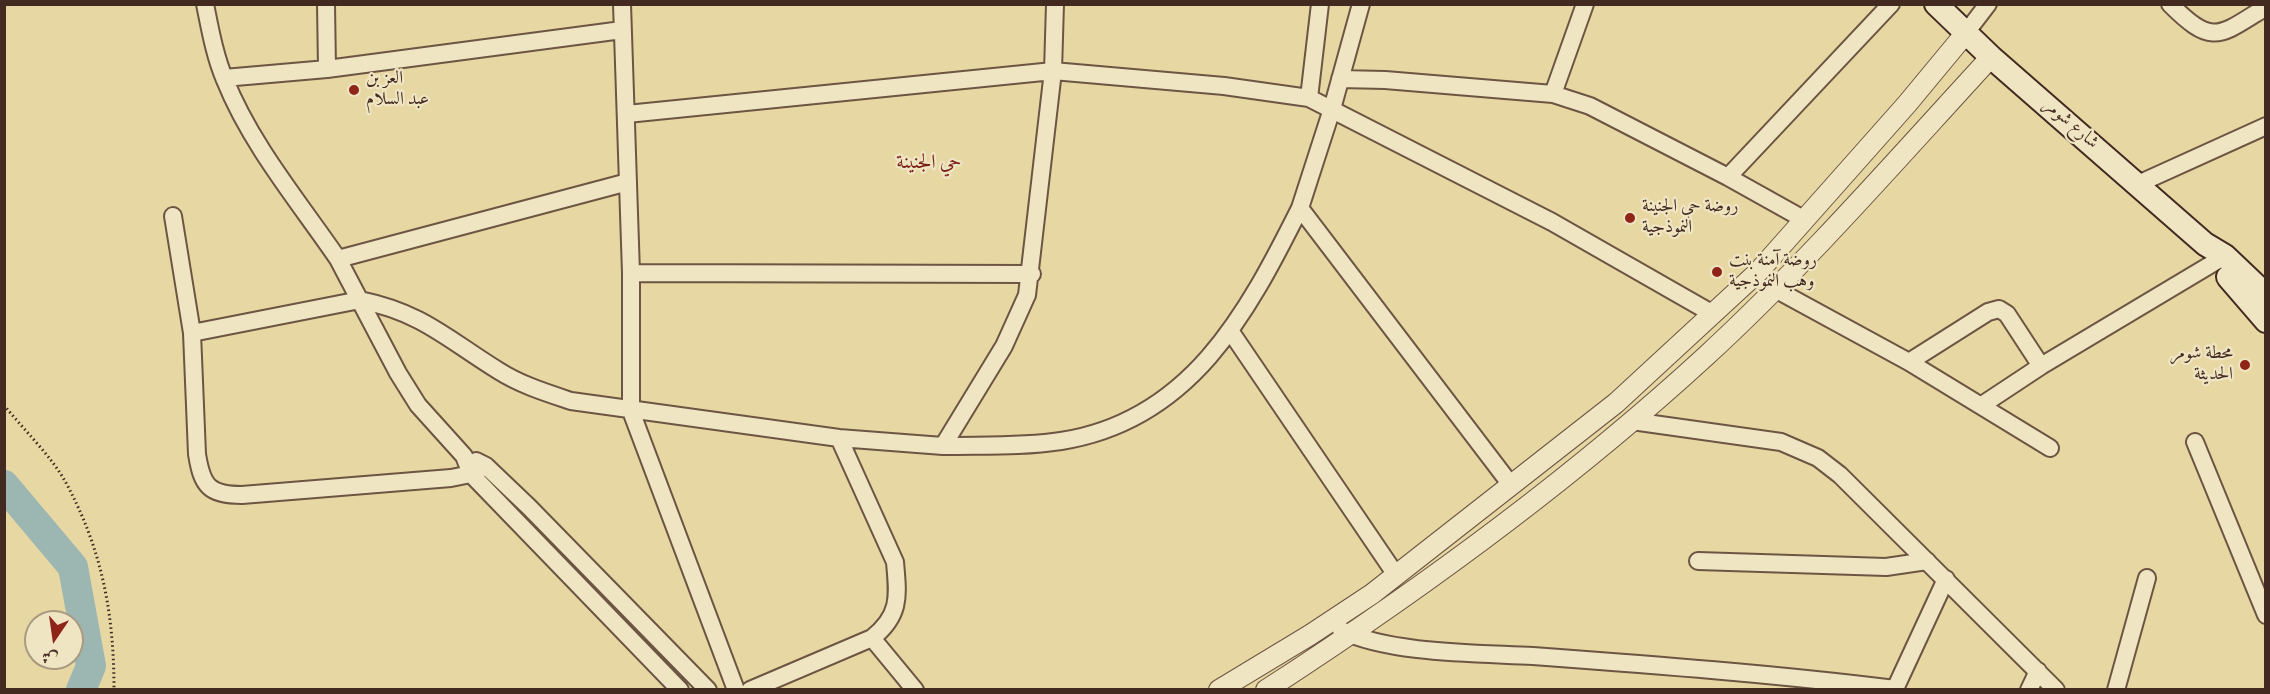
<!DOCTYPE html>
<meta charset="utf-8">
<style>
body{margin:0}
#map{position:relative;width:2270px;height:694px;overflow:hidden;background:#e7d7a3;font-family:"Sorts Mill Goudy",Amiri,serif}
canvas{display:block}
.frame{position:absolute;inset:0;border:6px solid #432a21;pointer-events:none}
.north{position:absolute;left:24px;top:610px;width:60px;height:60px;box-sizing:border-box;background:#efe5c3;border:2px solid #aa9a82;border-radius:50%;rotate:193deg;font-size:16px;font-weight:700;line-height:24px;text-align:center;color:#432a21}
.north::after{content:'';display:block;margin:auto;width:21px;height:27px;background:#8f2418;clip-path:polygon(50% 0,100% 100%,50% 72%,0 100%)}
</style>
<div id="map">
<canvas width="2270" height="694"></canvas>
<div class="frame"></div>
<div class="north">ش</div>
</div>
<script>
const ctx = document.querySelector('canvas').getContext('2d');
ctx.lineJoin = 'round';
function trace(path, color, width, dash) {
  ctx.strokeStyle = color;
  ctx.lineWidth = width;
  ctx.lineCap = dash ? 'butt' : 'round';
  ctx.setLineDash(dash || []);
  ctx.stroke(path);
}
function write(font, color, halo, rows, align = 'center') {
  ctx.font = font + ' "Sorts Mill Goudy",Amiri,serif';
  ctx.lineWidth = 4.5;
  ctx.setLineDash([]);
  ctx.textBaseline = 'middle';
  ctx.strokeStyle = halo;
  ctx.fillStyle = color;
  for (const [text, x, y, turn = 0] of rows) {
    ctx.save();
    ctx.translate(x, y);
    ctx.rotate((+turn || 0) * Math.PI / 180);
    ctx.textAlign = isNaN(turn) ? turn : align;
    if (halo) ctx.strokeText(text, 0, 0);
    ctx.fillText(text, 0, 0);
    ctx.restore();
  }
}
const river = new Path2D(`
 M 4,485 L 73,567 L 91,666 L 81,690`);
const path = new Path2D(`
 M 4,405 C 23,429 51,456 65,481 C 102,549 114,613 114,690`);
const minor = new Path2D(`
 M 205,4 C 210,29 215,57 225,80 C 251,145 299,202 338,259
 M 326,4 L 327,69
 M 622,4 L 631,273 L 631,411 L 736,690
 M 1585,4 L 1553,94 L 1590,106 L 1728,177 L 1805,220
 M 2170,4 C 2213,47 2219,36 2266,7
 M 1965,34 L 1988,4
 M 224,78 L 327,69 L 622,30
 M 1340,79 L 1385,80 L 1553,94
 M 1309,98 L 1320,4
 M 627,114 L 1053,71 L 1224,86 L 1309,98 L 1552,222 L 1713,314
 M 1728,177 L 1891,4
 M 628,182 L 338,259 L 398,373 L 418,405 L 464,456 L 471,474 L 680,690
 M 2138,184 L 2266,126
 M 1300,208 L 1332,109 L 1361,4
 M 173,216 L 192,333 L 197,454 C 202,486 209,495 242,495 L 451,478 L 471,474 L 486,466
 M 631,273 L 1032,274
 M 1775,289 L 1909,362 L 2050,448
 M 1231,332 L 1396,575
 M 192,333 L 360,300 C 423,313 447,339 499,371 C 521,385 547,393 571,401 L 839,438 L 943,446 L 1004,346 L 1027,295 L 1053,71 L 1055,4
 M 1909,362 L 1988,312 L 1999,309 L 2007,314 L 2041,366
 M 1982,405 L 2041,366 L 2225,256
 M 1632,421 L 1781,442 L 1818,458 L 1840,475 L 2056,690
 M 2195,442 L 2266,615
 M 943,446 C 982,445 1022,447 1061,441 C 1190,421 1247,314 1300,208 L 1511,485
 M 476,461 L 486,466 L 529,507 L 708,690
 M 1698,561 L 1886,567 L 1927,561
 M 1341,630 C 1390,654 1478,653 1533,656 C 1654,665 1775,674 1895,689 L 1946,579
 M 872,638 L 915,690
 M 750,690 L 872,638 C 901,615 898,596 895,562 L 839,438
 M 2029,690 L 2038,671
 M 2116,690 L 2147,578`);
const tertiary = new Path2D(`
 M 1219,690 L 1310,635 L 1372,594 L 1616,403 L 1758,272 L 1907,104 L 1965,34
 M 1266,690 C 1419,591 1572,479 1706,356 C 1807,263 1898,158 1991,57`);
const secondary = new Path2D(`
 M 1936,4 L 1991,57 L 2205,244 L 2225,256 L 2266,295
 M 2228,277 L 2266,321`);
const markers = [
 [354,90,6,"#8f2418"],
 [1630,218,6,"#8f2418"],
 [1717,272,6,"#8f2418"],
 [2245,365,6,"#8f2418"]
];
const poiNames = [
 ["العز بن",366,80],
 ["عبد السلام",366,101],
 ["روضة حي الجنينة",1642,208],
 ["النموذجية",1642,229],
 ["روضة آمنة بنت",1729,262],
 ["وهب النموذجية",1729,283],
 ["محطة شومر",2233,355,"right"],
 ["الحديثة",2233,376,"right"]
];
const streetNames = [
 ["شارع شومر",2070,125,41]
];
const neighbourhoodNames = [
 ["حي الجنينة",929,165]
];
trace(river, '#9cb7b2', 30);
trace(minor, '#6c5542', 20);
trace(tertiary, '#6c5542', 22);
trace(secondary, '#432a21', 26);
trace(path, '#432a21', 3, [1.5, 3]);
trace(minor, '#efe5c3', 16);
trace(tertiary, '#efe5c3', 20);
trace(secondary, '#efe5c3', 22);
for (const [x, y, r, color] of markers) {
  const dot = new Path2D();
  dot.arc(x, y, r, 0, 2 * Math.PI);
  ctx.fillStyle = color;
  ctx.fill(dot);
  trace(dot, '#efe5c3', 2);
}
write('18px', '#432a21', '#efe5c3', poiNames, 'left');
write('18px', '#432a21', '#efe5c3', streetNames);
write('20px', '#7a1f14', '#efe5c3', neighbourhoodNames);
</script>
